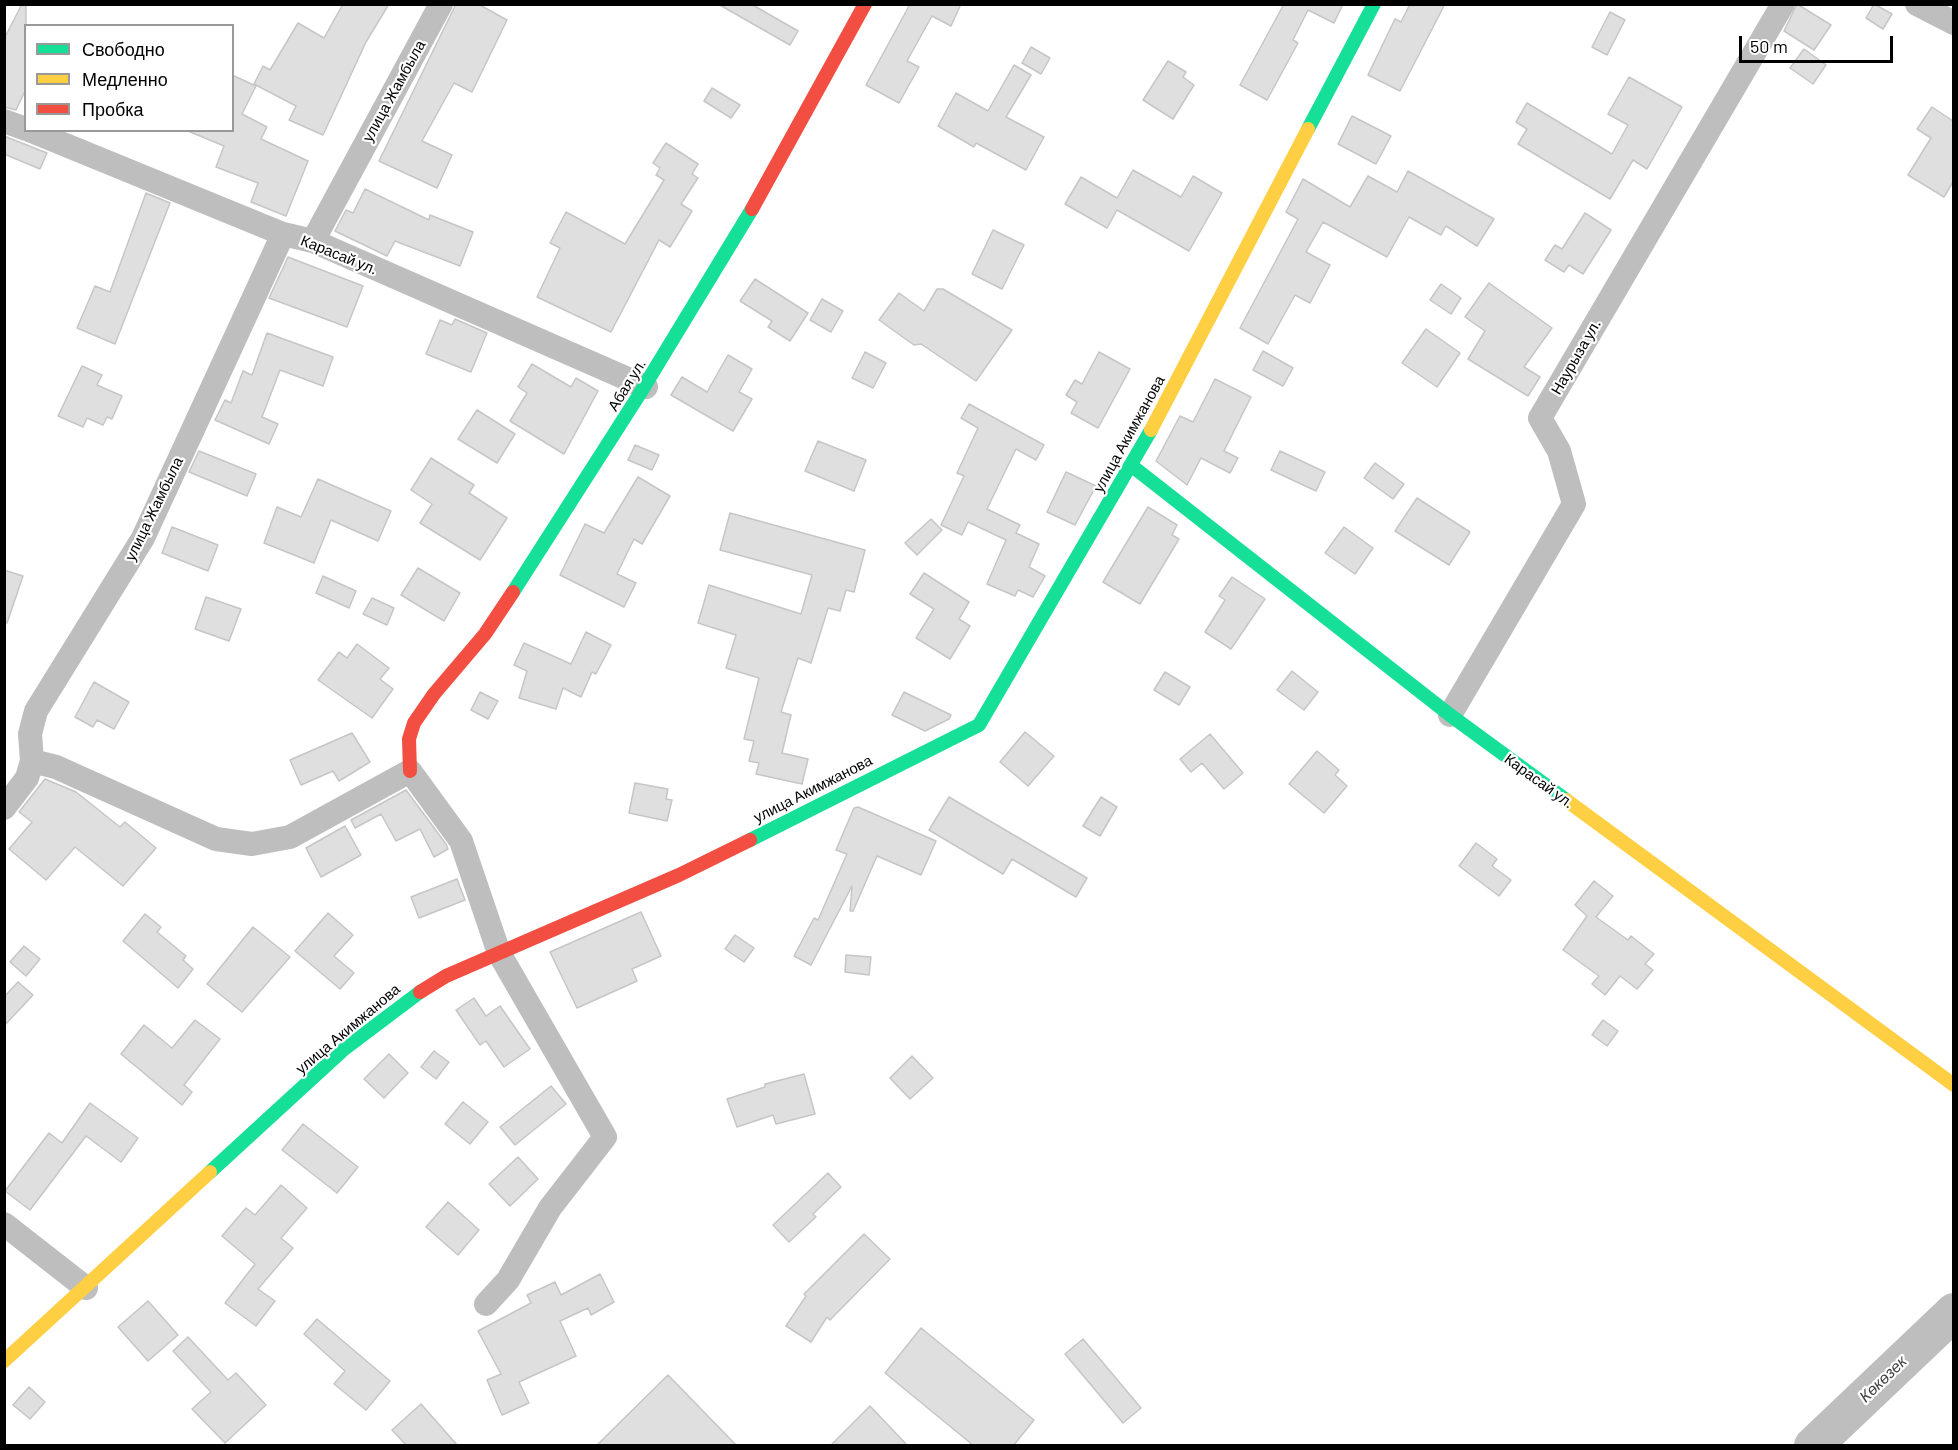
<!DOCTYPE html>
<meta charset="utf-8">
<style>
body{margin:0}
#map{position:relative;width:1958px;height:1450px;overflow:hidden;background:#fff;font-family:Barlow,sans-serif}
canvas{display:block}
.frame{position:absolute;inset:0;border:6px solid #000;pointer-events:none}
.legend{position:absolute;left:24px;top:24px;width:210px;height:108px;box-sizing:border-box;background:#fff;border:2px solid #999;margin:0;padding:8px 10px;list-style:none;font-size:18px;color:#000}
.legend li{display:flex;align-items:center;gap:12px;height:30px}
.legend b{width:30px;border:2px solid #999}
.scale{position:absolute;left:1739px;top:36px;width:154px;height:27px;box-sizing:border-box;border:3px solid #000;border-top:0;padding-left:8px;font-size:18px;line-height:21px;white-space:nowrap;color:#000;-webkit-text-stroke:4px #fff;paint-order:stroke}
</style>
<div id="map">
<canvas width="1958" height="1450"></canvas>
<div class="frame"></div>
<ul class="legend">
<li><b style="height:8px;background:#16e098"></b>Свободно</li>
<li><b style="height:8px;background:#ffcf43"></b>Медленно</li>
<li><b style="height:8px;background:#f24e42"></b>Пробка</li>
</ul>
<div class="scale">50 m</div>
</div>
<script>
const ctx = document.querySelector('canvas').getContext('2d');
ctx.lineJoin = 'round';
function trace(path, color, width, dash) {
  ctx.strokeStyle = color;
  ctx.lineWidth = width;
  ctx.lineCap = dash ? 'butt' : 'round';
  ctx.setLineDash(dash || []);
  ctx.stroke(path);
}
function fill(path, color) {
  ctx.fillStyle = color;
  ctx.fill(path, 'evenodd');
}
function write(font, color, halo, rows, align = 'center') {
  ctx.font = font + ' Barlow,sans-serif';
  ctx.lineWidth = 4.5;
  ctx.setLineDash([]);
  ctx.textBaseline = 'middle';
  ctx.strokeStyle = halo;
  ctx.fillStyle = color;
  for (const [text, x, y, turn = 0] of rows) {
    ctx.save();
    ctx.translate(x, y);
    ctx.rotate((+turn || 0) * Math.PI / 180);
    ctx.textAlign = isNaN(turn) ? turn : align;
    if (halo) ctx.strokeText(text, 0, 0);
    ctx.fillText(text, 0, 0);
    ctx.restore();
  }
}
const river = new Path2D(`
 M 1813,1446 L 1954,1312`);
const building = new Path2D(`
 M 22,4 L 26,4 L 26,89 L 16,110 L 4,107 L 4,39 Z
 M 343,4 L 389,4 L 366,42 L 323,135 L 289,120 L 296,106 L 254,84 L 263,66 L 270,70 L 298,23 L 324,38 Z
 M 456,4 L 478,4 L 507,20 L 472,92 L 454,83 L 422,141 L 452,155 L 437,188 L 379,161 Z
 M 718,4 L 751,4 L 798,31 L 790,45 Z
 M 907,4 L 961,4 L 951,26 L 932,16 L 907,61 L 919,67 L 899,103 L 866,85 L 909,6 Z
 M 1284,4 L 1343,4 L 1334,23 L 1308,10 L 1293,40 L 1298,43 L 1267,100 L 1240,85 Z
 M 1410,4 L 1445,4 L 1400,91 L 1368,75 L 1395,19 L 1401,22 Z
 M 1797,4 L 1831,25 L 1814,50 L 1784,31 Z
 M 1874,4 L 1892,14 L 1883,29 L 1866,18 Z
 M 1610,12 L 1625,20 L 1607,55 L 1592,47 Z
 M 1031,47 L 1050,58 L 1041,74 L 1022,63 Z
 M 1804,49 L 1826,65 L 1813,84 L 1790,68 Z
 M 1168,61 L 1186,72 L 1183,77 L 1194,85 L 1173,119 L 1143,100 Z
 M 1014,65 L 1031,75 L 1006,117 L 1044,137 L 1026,170 L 976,143 L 974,147 L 938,126 L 956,93 L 988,111 Z
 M 232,75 L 256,86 L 242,114 L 267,127 L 261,139 L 308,161 L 286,216 L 251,202 L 258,183 L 216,167 L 224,146 L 188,131 L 232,130 Z
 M 1629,77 L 1682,107 L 1647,169 L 1633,160 L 1610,199 L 1518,144 L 1527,129 L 1516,122 L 1527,103 L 1612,154 L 1628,125 L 1608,114 Z
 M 712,88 L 740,105 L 731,118 L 704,101 Z
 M 1932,107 L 1953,121 L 1953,182 L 1944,197 L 1908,175 L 1931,138 L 1917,129 Z
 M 1352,116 L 1391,136 L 1376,164 L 1338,144 Z
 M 4,136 L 47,153 L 40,169 L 4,154 Z
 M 666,143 L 698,164 L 692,174 L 698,178 L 681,204 L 692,211 L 670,247 L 659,240 L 611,332 L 537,297 L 560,248 L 550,243 L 566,212 L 625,244 L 664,180 L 656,175 L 660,168 L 653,163 Z
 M 1133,170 L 1181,197 L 1193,176 L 1222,193 L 1189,251 L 1117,210 L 1107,228 L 1065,204 L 1081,177 L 1117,198 Z
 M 1408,171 L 1494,219 L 1477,246 L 1446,226 L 1441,235 L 1409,217 L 1387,257 L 1323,222 L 1306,252 L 1330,265 L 1310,303 L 1295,295 L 1268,344 L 1240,328 L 1298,219 L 1286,212 L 1303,179 L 1350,207 L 1368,176 L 1397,192 Z
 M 365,189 L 429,220 L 430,215 L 473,232 L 460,266 L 395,241 L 387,256 L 335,231 L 346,210 L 353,213 Z
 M 146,193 L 170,203 L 115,344 L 77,328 L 95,286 L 110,292 Z
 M 1585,213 L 1611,230 L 1583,274 L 1569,265 L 1564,272 L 1545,260 L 1555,245 L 1562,249 Z
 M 993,230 L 1024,245 L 1002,289 L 972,274 Z
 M 288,257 L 363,286 L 347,327 L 269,298 Z
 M 755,279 L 808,313 L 790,341 L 768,327 L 772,321 L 740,301 Z
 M 1489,283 L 1552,328 L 1524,367 L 1540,377 L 1528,396 L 1468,359 L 1485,331 L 1465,317 Z
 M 1441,284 L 1461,298 L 1451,314 L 1430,300 Z
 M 937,289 L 943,289 L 1012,330 L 976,381 L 921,344 L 914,345 L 879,320 L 899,293 L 924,311 Z
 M 822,299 L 843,311 L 831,332 L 810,320 Z
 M 455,319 L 487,333 L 471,372 L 426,354 L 440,320 L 452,325 Z
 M 1426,329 L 1460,353 L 1437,387 L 1402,363 Z
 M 267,333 L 333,357 L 323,386 L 280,370 L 262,417 L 278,424 L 269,444 L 215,420 L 225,400 L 231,403 L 243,371 L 252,375 Z
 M 1263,351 L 1293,368 L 1283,386 L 1253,370 Z
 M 865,352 L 886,363 L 873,388 L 852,378 Z
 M 1099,352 L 1130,369 L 1098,428 L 1071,413 L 1077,402 L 1066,395 L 1075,380 L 1082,384 Z
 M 728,355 L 752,369 L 739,392 L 752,399 L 733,431 L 671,395 L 682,377 L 707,392 Z
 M 532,364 L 571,387 L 576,378 L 598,391 L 564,454 L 510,421 L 527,393 L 518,387 Z
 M 82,366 L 102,375 L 97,385 L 122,396 L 112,419 L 107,417 L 103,425 L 87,418 L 83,427 L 58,416 Z
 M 1215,379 L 1251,397 L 1224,451 L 1238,458 L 1230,473 L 1201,458 L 1187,485 L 1156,461 L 1180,416 L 1193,422 Z
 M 969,404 L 1044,445 L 1036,460 L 1016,449 L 987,509 L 1020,525 L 1016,533 L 1039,544 L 1029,567 L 1045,576 L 1033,597 L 1018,590 L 1015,596 L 987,584 L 1006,540 L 968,522 L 962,535 L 941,525 L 964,476 L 957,473 L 978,428 L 961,418 Z
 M 477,410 L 515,434 L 497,463 L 458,439 Z
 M 818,441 L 866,460 L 854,491 L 805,471 Z
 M 635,445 L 659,455 L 652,470 L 628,460 Z
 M 199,451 L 256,474 L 247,496 L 189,472 Z
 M 1280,451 L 1325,472 L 1316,491 L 1271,470 Z
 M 431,458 L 474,485 L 469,493 L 507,518 L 480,560 L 420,523 L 432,504 L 411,490 Z
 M 1375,463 L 1404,484 L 1393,499 L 1364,478 Z
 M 1066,472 L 1096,486 L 1075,525 L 1047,512 Z
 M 638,477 L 670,496 L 642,544 L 634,539 L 617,574 L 636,583 L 624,607 L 560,575 L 585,524 L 604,533 Z
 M 318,479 L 391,511 L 378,541 L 331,520 L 314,563 L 264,543 L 277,507 L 301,517 Z
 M 1417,498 L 1470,532 L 1449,565 L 1395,531 Z
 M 1148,507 L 1177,525 L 1172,535 L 1179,539 L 1140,604 L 1103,582 Z
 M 730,513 L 865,550 L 854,592 L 846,590 L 840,611 L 828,608 L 811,663 L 798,658 L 781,712 L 791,715 L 782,753 L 808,759 L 802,784 L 756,774 L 759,763 L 749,761 L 754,741 L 744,739 L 759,678 L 726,668 L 736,635 L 698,623 L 709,585 L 801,614 L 812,575 L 720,550 Z
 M 931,519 L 942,530 L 917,555 L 905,543 Z
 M 172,527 L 218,545 L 208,571 L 162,553 Z
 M 1344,527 L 1373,548 L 1355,574 L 1325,553 Z
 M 418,568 L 460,593 L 444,621 L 401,595 Z
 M 4,570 L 23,576 L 7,623 L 4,623 Z
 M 924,573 L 969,602 L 959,619 L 970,626 L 950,659 L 916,638 L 934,609 L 910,594 Z
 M 323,576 L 356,591 L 349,608 L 316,593 Z
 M 1232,577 L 1265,599 L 1231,649 L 1205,632 L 1225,600 L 1219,596 Z
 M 206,597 L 241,609 L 229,641 L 195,629 Z
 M 372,598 L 394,608 L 387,625 L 363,614 Z
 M 586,632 L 611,645 L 596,674 L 592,672 L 581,697 L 563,688 L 556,709 L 519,698 L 527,671 L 514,665 L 524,643 L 571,664 Z
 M 357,644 L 389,668 L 380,679 L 393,689 L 372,718 L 318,680 L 339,652 L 347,658 Z
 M 1292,671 L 1318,692 L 1304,710 L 1277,690 Z
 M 1165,672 L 1190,687 L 1179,705 L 1154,690 Z
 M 94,682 L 129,702 L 114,729 L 97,720 L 93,727 L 75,717 Z
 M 480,692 L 498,701 L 488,719 L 471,710 Z
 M 904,692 L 951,715 L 949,719 L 925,731 L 892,715 Z
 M 1025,732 L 1054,756 L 1028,786 L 1000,762 Z
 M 352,733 L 370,762 L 339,781 L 333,771 L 301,785 L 290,760 Z
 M 1210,734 L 1243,773 L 1224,789 L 1202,763 L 1191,772 L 1180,759 Z
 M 1317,751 L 1339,770 L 1335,775 L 1347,786 L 1324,813 L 1289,784 Z
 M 45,779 L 76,792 L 120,827 L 125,822 L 156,848 L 123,886 L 75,847 L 46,880 L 9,849 L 32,822 L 19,812 Z
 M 635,783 L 668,789 L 666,799 L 672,800 L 667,821 L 629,813 Z
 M 406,790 L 446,844 L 448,849 L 434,857 L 420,829 L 396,841 L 381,814 L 355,828 L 351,820 Z
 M 949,797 L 1087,878 L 1076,897 L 1012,859 L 1003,874 L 929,830 Z
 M 1101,797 L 1117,807 L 1100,836 L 1083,826 Z
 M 858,807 L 936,841 L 921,875 L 877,856 L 853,911 L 850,911 L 852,886 L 811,965 L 794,956 L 814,918 L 818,920 L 847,854 L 836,850 L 854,808 Z
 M 345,826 L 361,855 L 321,877 L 306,848 Z
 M 1476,843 L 1497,859 L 1492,866 L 1511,880 L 1499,896 L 1459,866 Z
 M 457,879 L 465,900 L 419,918 L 411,897 Z
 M 1594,881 L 1613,896 L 1596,917 L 1628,940 L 1631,936 L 1654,954 L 1645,964 L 1653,970 L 1637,989 L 1620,976 L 1605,995 L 1592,984 L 1599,976 L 1563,950 L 1587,916 L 1575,905 Z
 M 641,912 L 661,956 L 632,969 L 637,981 L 577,1008 L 550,952 Z
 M 328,913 L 353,935 L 334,956 L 354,973 L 340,989 L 295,951 Z
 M 145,914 L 161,927 L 157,932 L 186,956 L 183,960 L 193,969 L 178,988 L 123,941 Z
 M 253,927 L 290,957 L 242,1012 L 207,984 Z
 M 735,935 L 754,948 L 744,962 L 725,949 Z
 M 24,946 L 40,959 L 26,976 L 10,962 Z
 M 846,955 L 871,957 L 869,975 L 845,972 Z
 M 18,982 L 33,995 L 4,1026 L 4,997 Z
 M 474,998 L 486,1016 L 500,1006 L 530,1049 L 504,1067 L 486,1041 L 480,1045 L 456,1010 Z
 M 195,1020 L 220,1039 L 184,1085 L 192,1092 L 182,1105 L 121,1054 L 144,1025 L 172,1048 Z
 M 1603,1020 L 1618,1031 L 1607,1046 L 1592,1035 Z
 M 434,1051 L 449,1062 L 436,1079 L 421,1067 Z
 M 389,1054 L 408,1073 L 384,1098 L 364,1079 Z
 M 912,1056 L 933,1078 L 910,1099 L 890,1078 Z
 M 804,1074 L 815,1114 L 776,1124 L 773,1115 L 737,1127 L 727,1099 L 765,1087 L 765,1084 Z
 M 551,1086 L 566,1104 L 515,1145 L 500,1127 Z
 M 463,1102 L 488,1122 L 470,1144 L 445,1124 Z
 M 90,1103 L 138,1138 L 121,1162 L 86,1136 L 30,1210 L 5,1191 L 49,1133 L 62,1143 Z
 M 303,1124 L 358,1167 L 337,1193 L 282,1150 Z
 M 518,1157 L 538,1179 L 510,1206 L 489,1184 Z
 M 828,1173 L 841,1187 L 813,1214 L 816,1217 L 789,1242 L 773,1225 Z
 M 281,1185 L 307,1208 L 281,1238 L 293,1248 L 258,1289 L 275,1301 L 256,1326 L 225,1303 L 255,1264 L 222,1236 L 246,1208 L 255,1215 Z
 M 448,1202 L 479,1230 L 458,1255 L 426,1227 Z
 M 864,1234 L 890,1259 L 830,1320 L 827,1317 L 811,1342 L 786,1326 L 806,1296 L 804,1294 Z
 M 600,1274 L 614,1302 L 591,1315 L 588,1308 L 560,1321 L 576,1356 L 519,1382 L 529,1403 L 502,1415 L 487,1380 L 501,1374 L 478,1331 L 531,1303 L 527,1295 L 555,1282 L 561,1295 Z
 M 148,1301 L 178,1335 L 148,1361 L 118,1327 Z
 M 317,1319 L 390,1381 L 366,1410 L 334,1384 L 345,1371 L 304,1334 Z
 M 921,1328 L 1034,1420 L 1013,1446 L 974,1446 L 885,1373 Z
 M 188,1337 L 228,1380 L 236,1373 L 266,1405 L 225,1443 L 192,1409 L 211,1392 L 173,1351 Z
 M 1083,1339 L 1141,1408 L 1123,1423 L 1065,1354 Z
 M 668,1375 L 737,1446 L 596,1446 Z
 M 29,1387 L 45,1402 L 30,1419 L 13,1405 Z
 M 421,1404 L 458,1446 L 407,1446 L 392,1430 Z
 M 870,1406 L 908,1446 L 830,1446 Z`);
const street = new Path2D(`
 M 1917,4 L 1954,23
 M 4,121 L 26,129
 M 29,130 L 283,234 L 313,241 L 646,387
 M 313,241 L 441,4
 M 1450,715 L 1574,504 L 1559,451 L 1540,418 L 1783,4
 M 32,761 L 56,767 L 216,839 L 252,844 L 290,837 L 410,771 L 461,841 L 499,953 L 605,1137 L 550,1208 L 508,1280 L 486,1304
 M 4,808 L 27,778 L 32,761 L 30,734 L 36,711 L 143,538 L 283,234
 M 4,1224 L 86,1288`);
const fast = new Path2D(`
 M 1308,129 L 1374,4
 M 1132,466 L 1450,715 L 1566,800
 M 513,592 L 639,395 L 752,209
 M 750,840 L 979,725 L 1151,430
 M 210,1172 L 343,1050 L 420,992`);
const slow = new Path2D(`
 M 1151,430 L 1308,129
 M 1566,800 L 1954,1085
 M 4,1361 L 210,1172`);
const jam = new Path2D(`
 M 752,209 L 865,4
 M 410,771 L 409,739 L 414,723 L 434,694 L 485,634 L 513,592
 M 420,992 L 446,976 L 679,875 L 750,840`);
const streetNames = [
 ["улица Жамбыла",394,91,-61],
 ["Карасай ул.",339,255,22],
 ["Наурыза ул.",1576,357,-60],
 ["Абая ул.",627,385,-58],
 ["улица Акимжанова",1129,434,-61],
 ["улица Жамбыла",154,509,-64],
 ["Карасай ул.",1539,781,36],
 ["улица Акимжанова",813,789,-27],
 ["улица Акимжанова",348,1029,-40]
];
const waterNames = [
 ["Көкөзек",1883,1379,-44]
];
trace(river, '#bebebe', 38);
fill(building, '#dfdfdf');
trace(building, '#c6c6c6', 1.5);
trace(street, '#bebebe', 24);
trace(fast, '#16e098', 14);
trace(slow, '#ffcf43', 14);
trace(jam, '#f24e42', 14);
write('15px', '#000', '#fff', streetNames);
write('italic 16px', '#434343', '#fff', waterNames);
</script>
